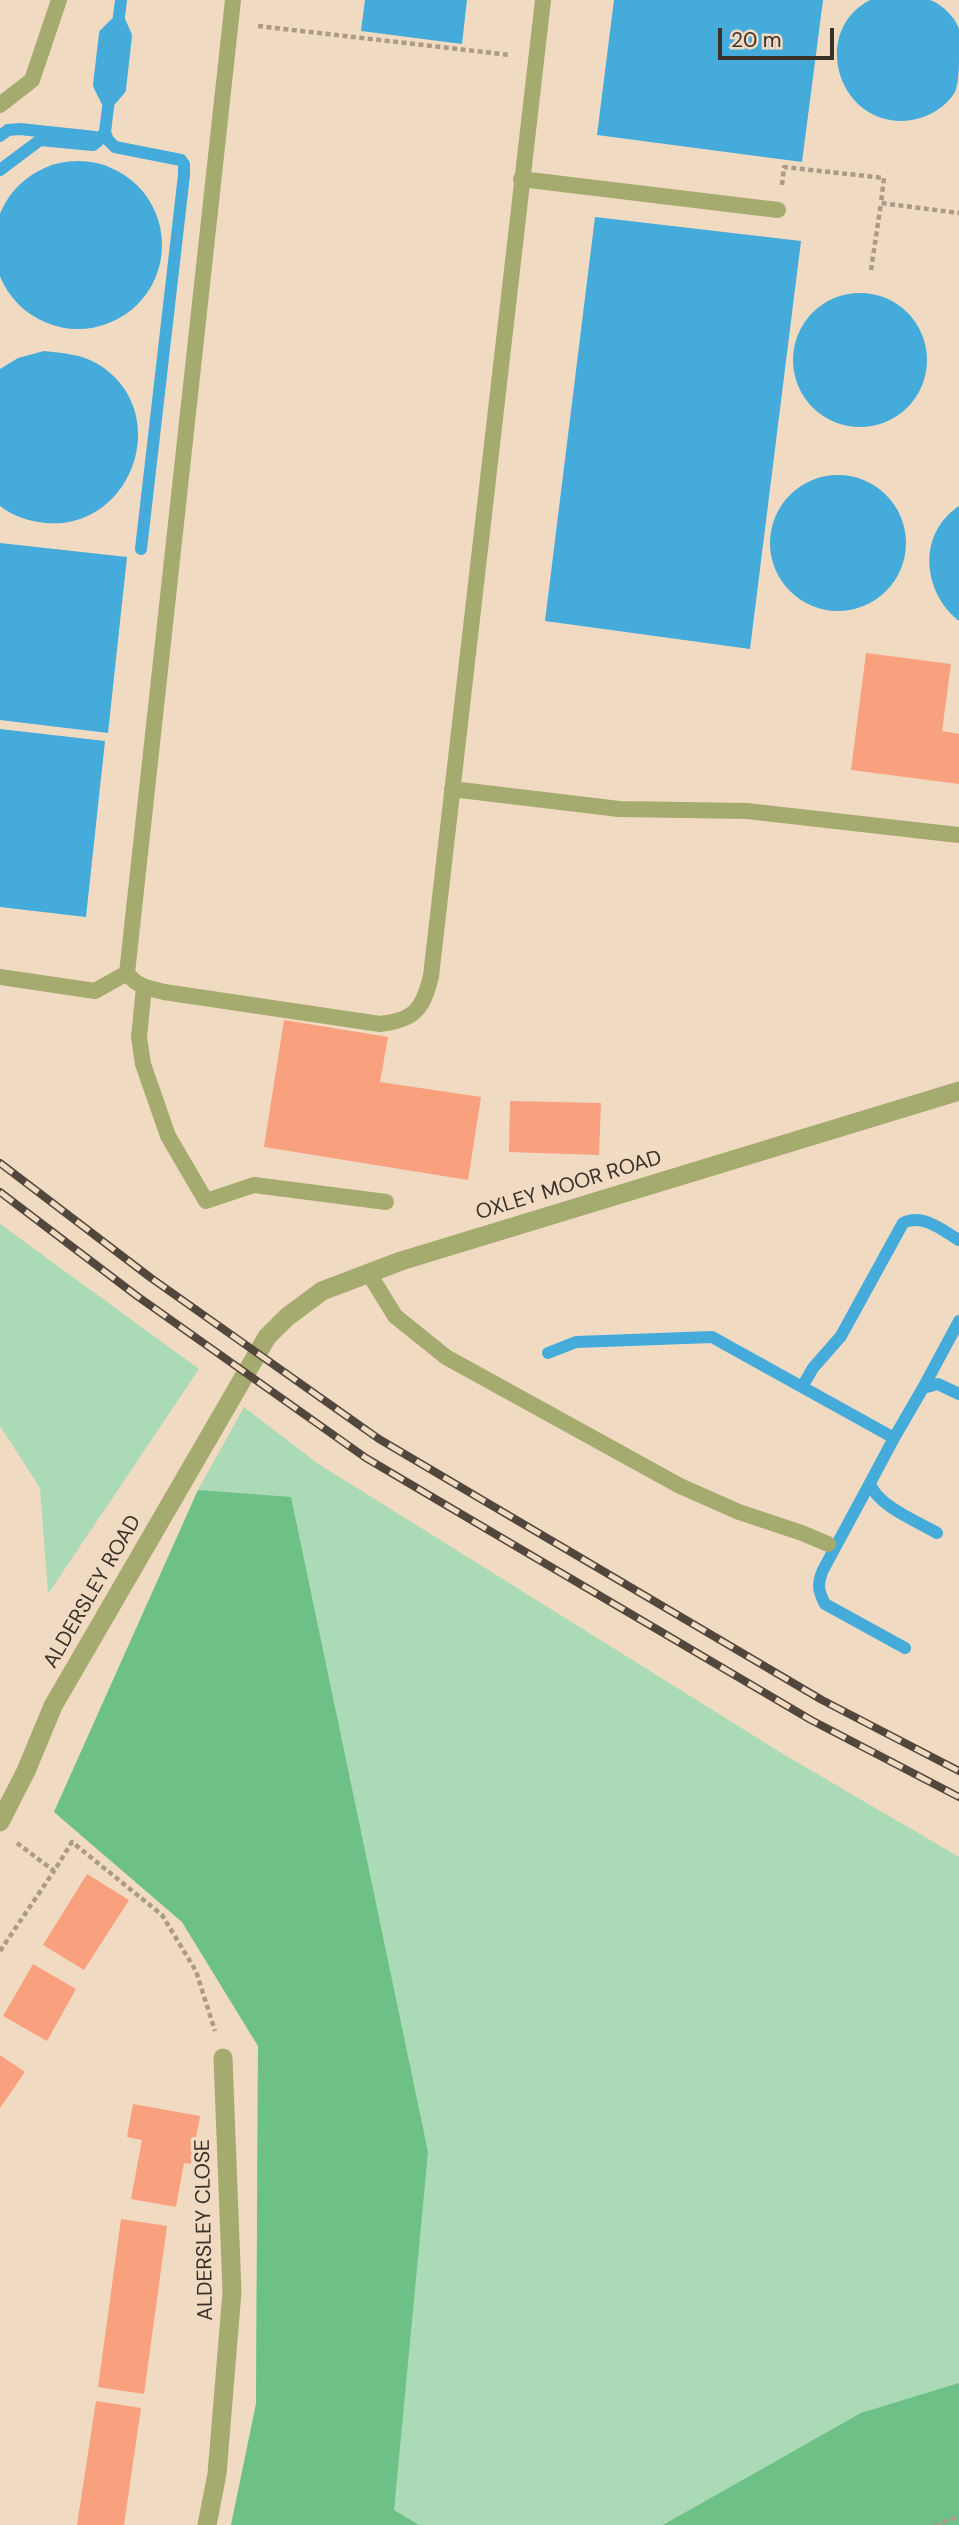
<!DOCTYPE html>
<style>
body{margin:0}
#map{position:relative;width:959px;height:2525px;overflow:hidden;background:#f1dac2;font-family:"DM Sans",sans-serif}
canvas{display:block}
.scale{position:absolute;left:718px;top:28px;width:116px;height:32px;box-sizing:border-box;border:4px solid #3a3128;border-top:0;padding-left:9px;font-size:21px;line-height:24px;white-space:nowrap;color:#3a3128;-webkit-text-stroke:5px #f1dac2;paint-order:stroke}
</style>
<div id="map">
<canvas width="959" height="2525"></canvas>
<div class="scale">20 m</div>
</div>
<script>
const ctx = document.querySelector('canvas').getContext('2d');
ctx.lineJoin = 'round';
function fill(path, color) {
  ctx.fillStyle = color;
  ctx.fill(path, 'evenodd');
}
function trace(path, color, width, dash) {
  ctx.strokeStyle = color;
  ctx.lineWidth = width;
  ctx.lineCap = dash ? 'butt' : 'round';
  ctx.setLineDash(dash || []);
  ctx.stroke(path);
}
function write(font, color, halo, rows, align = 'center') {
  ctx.font = font + ' "DM Sans",sans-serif';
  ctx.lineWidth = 7;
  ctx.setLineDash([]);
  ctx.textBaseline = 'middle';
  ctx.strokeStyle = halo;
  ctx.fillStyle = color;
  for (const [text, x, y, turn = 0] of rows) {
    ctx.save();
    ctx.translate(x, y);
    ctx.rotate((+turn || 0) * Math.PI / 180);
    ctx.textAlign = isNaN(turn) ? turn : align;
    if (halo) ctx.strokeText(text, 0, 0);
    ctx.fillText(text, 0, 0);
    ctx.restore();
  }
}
const green = new Path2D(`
 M 0,1224 L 199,1369 L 48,1594 L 40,1488 L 0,1426 Z
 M 244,1407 L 317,1463 L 783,1754 L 959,1857 L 959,2525 L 231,2525 L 256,2404 L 258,2046 L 182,1922 L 54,1812 L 198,1490 Z`);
const forest = new Path2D(`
 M 198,1490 L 291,1497 L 428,2152 L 394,2510 L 419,2525 L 231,2525 L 256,2404 L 258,2046 L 182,1922 L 54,1812 Z
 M 959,2383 L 959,2525 L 663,2525 L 861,2413 Z`);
const water = new Path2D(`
 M 365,0 L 467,0 L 462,44 L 361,31 Z
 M 614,0 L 823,0 L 802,162 L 597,135 Z
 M 870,0 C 889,0 911,0 929,0 C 940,2 956,18 959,29 C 959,36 959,48 959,55 C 959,67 959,82 955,92 C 946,107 929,117 912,120 C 841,132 807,33 870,0 Z
 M-6 245a84 84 0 1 1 168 0a84 84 0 1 1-168 0Z
 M 595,217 L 801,241 L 750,649 L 545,621 Z
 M793 360a67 67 0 1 1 134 0a67 67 0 1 1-134 0Z
 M 44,351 C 62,353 80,354 96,363 C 175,408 134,531 45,523 C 29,521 12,516 0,506 L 0,369 L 18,358 Z
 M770 543a68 68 0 1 1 136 0a68 68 0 1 1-136 0Z
 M 959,506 L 959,621 C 922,592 917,534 959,506 Z
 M 0,543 L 127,557 L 108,733 L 0,720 Z
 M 0,729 L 105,741 L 86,917 L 0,907 Z`);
const stream = new Path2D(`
 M 121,0 L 105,132 L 108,140 L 115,147 L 181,160 L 184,164 L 184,175 L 141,549
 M 119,20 L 126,36 L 120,89 L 108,103 L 99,85 L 105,34 Z
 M 0,136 L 8,130 L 20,129 L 95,137
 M 0,170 L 40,140 L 93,145 L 98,141 L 105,132
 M 548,1353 L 576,1342 L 712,1337 L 894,1438 L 923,1388 L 938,1384 L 959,1394
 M 802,1387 L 813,1368 L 841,1336 L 903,1223 C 923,1213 942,1230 959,1240
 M 923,1388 L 959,1321
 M 894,1438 L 870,1483 C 876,1505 918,1522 937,1533
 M 870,1483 L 823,1570 C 817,1584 818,1591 825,1604 L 905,1648`);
const building = new Path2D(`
 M 866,653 L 951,664 L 942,731 L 959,734 L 959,784 L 851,770 Z
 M 284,1020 L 388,1037 L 380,1082 L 481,1097 L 468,1180 L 264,1147 Z
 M 510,1101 L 601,1103 L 599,1155 L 509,1152 Z
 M 87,1874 L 129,1900 L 84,1970 L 43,1945 Z
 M 33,1964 L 76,1989 L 47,2041 L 3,2016 Z
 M 0,2055 L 25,2072 L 0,2108 Z
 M 133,2104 L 200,2116 L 191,2164 L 184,2163 L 176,2207 L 131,2199 L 142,2140 L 127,2137 Z
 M 121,2219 L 167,2226 L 144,2394 L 98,2387 Z
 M 96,2401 L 141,2408 L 124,2525 L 77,2525 Z`);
const path = new Path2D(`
 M 258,26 L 510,55
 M 782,185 L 784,167 L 884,178 L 881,203 L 959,213
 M 871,270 L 881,203
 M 17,1843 L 54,1871 L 72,1842 L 162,1915 L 196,1971 L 215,2031
 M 0,1951 L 54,1871
 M 935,2525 L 959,2516`);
const service = new Path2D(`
 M 233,0 L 127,973 C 136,986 148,988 164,992 L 380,1024 C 415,1020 423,1009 431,976 L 543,0
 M 0,105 L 32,80 L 59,0
 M 521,179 L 778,210
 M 452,789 L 619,809 L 747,811 L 959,835
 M 0,977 L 95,991 L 127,973
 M 144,987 L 139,1037 L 143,1064 L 168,1136 L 206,1201 L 254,1185 L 386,1202
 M 368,1272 L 395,1316 L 446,1357 L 680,1486 L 739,1512 L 802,1533 L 828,1544`);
const minor = new Path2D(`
 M 207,2525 L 217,2474 L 232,2292 L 223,2058`);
const tertiary = new Path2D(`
 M 0,1822 L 26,1771 L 53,1706 L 267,1337 L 287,1317 L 322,1291 L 401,1261 L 959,1091`);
const rail = new Path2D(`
 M 0,1163 L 151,1278 L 379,1439 L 822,1700 L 959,1771
 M 0,1192 L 137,1296 L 366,1458 L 811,1720 L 959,1797`);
const streetNames = [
 ["OXLEY MOOR ROAD",569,1186,-17],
 ["ALDERSLEY ROAD",93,1592,-60],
 ["ALDERSLEY CLOSE",205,2230,-91]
];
fill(green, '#aadab6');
fill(forest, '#6dc086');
fill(water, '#44abdb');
trace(stream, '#44abdb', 12);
fill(building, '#f9a07e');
trace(path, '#ab9a87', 4.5, [5, 3.5]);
trace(service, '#a5aa6f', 16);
trace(minor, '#a5aa6f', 19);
trace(tertiary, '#a5aa6f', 19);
trace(rail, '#52473c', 8);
trace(rail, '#f1dac2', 5, [16]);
write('21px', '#3a3128', '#f1dac2', streetNames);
</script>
